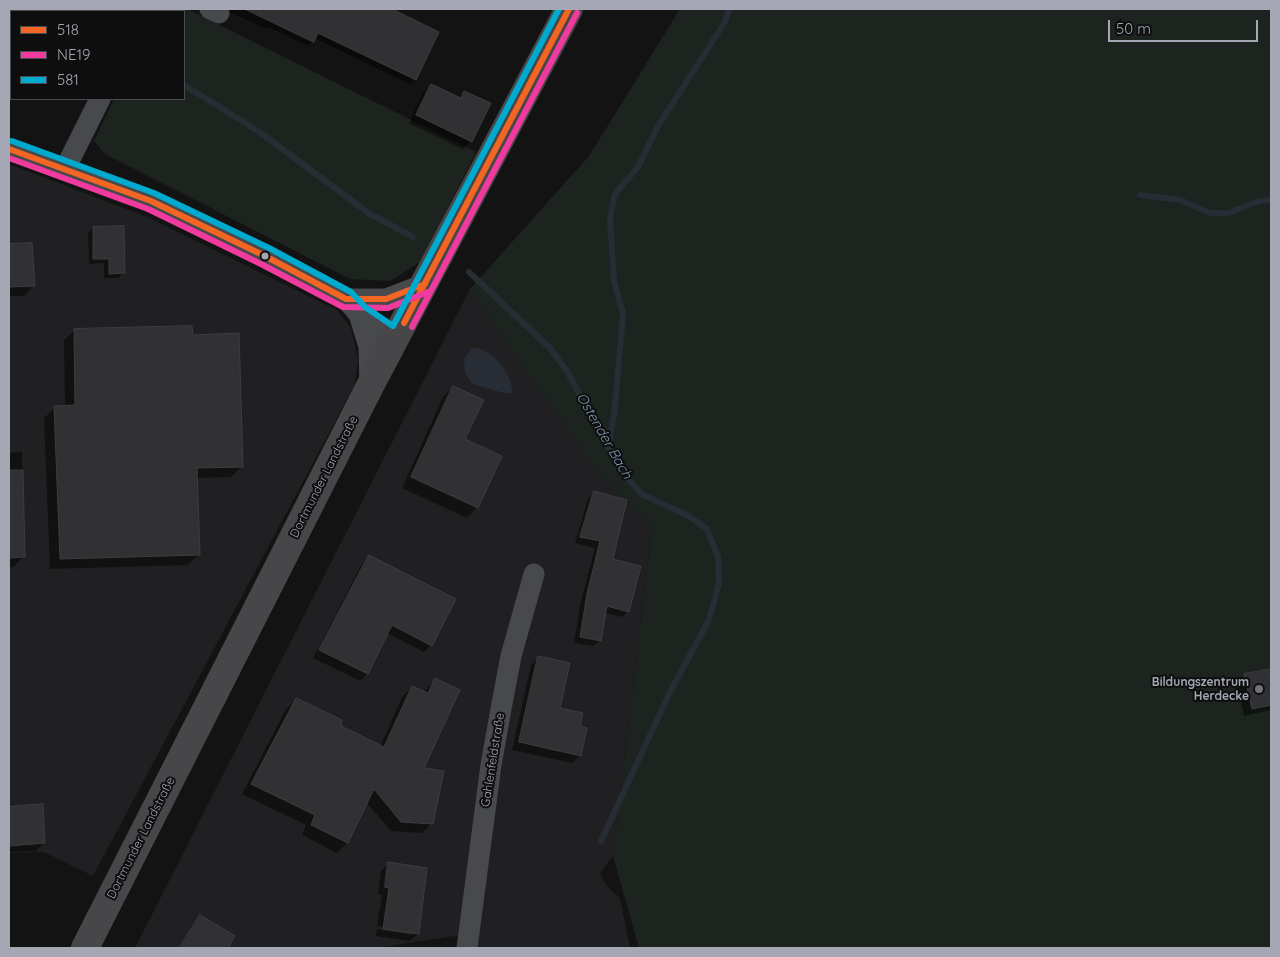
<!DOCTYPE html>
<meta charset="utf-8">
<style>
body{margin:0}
#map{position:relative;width:1280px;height:957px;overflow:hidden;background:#131314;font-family:Quicksand,sans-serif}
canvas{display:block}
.frame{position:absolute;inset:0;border:10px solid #a5a8b4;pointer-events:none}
.legend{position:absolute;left:10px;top:10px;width:175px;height:90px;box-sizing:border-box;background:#0e0e0f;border:1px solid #4a4c51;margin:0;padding:6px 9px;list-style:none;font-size:15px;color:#a5a8b4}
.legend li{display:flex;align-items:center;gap:10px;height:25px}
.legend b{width:25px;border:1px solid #4a4c51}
.scale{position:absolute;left:1108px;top:20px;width:150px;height:22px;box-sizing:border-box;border:2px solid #a5a8b4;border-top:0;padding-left:6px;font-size:15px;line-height:18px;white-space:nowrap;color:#a5a8b4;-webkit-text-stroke:4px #0e0e0f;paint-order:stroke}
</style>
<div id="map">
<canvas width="1280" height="957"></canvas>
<div class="frame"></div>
<ul class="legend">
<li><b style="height:6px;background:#f26522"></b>518</li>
<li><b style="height:6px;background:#f13a9d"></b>NE19</li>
<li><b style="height:6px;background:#00a9ce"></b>581</li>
</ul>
<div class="scale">50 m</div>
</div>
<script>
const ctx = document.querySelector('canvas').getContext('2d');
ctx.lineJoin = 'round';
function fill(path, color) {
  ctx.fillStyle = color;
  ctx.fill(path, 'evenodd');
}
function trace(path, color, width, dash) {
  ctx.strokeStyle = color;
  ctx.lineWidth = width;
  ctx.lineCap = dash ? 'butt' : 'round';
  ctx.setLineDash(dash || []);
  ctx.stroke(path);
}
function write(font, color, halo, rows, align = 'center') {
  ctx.font = font + ' Quicksand,sans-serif';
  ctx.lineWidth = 4;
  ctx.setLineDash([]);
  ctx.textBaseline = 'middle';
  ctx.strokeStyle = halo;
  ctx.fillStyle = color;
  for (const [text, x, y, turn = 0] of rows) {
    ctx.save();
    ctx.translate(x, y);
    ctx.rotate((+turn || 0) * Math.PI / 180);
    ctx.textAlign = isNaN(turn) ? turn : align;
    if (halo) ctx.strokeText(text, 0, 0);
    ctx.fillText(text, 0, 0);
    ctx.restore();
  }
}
const built = new Path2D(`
 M 9,164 L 147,217 L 337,310 L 351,328 L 358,359 L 355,384 L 93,876 L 44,852 L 9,853 Z
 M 470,289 L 595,470 L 652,526 L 613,856 L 600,873 L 607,886 L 620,898 L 630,948 L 467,948 L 468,934 L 376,948 L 135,948 Z`);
const green = new Path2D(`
 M 158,9 L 187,9 L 476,152 L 421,261 L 391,281 L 350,279 L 105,154 L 94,141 L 114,99 L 184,99 L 184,11 L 157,11 Z
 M 680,9 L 1271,9 L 1271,948 L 639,948 L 613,856 L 652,526 L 595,470 L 470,289 L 589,156 Z`);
const water = new Path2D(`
 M 472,348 C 494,348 510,372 513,393 C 503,395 483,386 472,384 L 465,373 L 464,359 Z`);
const shadow = new Path2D(`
 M 222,9 L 389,9 L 437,32 L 415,79 L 410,84 L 314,38 L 269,18 L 268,21 L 312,42 L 308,46 L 269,27 L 267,29 Z
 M 431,85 L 458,98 L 464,92 L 471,141 L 463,149 L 409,123 L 423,93 Z
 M 93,228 L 123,273 L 118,278 L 104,278 L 104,263 L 89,264 L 88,233 Z
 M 31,244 L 34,285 L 24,296 L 9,296 L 9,313 L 9,246 Z
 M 75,330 L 192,336 L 241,467 L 231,477 L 196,478 L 199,554 L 188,565 L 50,569 L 44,418 L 55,407 L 65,407 L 64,340 Z
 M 453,387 L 477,507 L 467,518 L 402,488 L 443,397 Z
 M 22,452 L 23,557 L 13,567 L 9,567 L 9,453 Z
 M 595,492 L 612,560 L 628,611 L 622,617 L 605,613 L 600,640 L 594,646 L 574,643 L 581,601 L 595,548 L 575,543 L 588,499 Z
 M 369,556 L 431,645 L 424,652 L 387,633 L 367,674 L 360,681 L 313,658 L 362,564 Z
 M 539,657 L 559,709 L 578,727 L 580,756 L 572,763 L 512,750 L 531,665 Z
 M 1271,670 L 1271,710 L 1244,716 L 1237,683 L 1245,675 Z
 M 435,680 L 422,769 L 432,823 L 422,833 L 391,831 L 366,802 L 347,843 L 337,853 L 302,835 L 306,825 L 242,794 L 286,709 L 296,699 L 339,727 L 380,747 L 402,697 L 412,687 L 424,692 Z
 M 41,806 L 44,843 L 36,851 L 9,852 L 9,808 Z
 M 389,863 L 418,934 L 410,941 L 376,936 L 377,929 L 413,935 L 413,932 L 377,926 L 382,895 L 378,894 L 381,871 Z
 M 200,916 L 233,936 L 226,948 L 178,948 L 193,924 Z`);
const stream = new Path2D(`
 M 184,85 L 258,131 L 370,214 L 413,237
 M 1140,195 L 1180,200 L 1210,213 L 1228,213 L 1259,201 L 1271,200
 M 469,272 L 550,348 L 568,373 L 622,473 L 643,495 L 687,515 L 707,529 L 718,557 L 719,583 L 709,620 L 670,692 L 601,841
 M 609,445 L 615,407 L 623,313 L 614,281 L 610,218 L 615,194 L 638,167 L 658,126 L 725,22 L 729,9`);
const building = new Path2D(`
 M 245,9 L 392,9 L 439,32 L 416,80 L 318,33 L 314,42 Z
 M 431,84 L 461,98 L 464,91 L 491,103 L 472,142 L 416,115 Z
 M 124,226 L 125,273 L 109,274 L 109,259 L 93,259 L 93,227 Z
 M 32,243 L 35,286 L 9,287 L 9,244 Z
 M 192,326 L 193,335 L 239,333 L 243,467 L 197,468 L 200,555 L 60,559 L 54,406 L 75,405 L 74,329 Z
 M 453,386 L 484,400 L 465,439 L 502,456 L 478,508 L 411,477 Z
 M 9,470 L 23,470 L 25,557 L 9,558 Z
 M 594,491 L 627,500 L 613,559 L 641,566 L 629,612 L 607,606 L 601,641 L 580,637 L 587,594 L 600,541 L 580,537 Z
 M 369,555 L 456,599 L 432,646 L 392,625 L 368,674 L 319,650 Z
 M 538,656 L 570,663 L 560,708 L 583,713 L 580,726 L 587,728 L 581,756 L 519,742 Z
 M 1271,669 L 1271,705 L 1252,709 L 1244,674 Z
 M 435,678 L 460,690 L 424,768 L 444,771 L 433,824 L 401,822 L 374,789 L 348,843 L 311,825 L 315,815 L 251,784 L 296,698 L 342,720 L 341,726 L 384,747 L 412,686 L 428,693 Z
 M 43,804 L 45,843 L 9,846 L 9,807 Z
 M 388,862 L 427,868 L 419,934 L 383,929 L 389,888 L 385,887 Z
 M 200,915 L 235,936 L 228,948 L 179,948 Z`);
const street = new Path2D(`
 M 210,9 L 219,13
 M 144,11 L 145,9
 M 9,149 L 151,201 L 265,256 L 346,299 L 359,314 L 396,339
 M 65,169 L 100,99
 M 346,299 L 386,299 L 425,284
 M 359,314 L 369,347 L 370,386
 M 467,948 L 491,765 L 501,709 L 511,656 L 534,574`);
const secondary = new Path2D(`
 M 85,948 L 370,386 L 569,9`);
const bus1 = new Path2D(`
 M 9,149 L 151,201 L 265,256 L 346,299 L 386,299 L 425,284
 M 404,323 L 569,9`);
const bus2 = new Path2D(`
 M 9,158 L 148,209 L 261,264 L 343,307 L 388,308 L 428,292
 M 412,327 L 577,13`);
const bus3 = new Path2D(`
 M 12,141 L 154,193 L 269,248 L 351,292 L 365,307 L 393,326 L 559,9`);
const markers = [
 [265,256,4.5,"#a5a8b4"],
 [1259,689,5,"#72747c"]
];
const streetNames = [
 ["Dortmunder Landstraße",324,477,-63],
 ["Gahlenfeldstraße",493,760,-81],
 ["Dortmunder Landstraße",141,838,-63]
];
const poiNames = [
 ["Bildungszentrum",1249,682],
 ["Herdecke",1249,696]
];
const waterNames = [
 ["Ostender Bach",604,436,60]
];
fill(built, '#202022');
fill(green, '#1d241f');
fill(water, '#282d35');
fill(shadow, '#0007');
trace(stream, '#282d35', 6);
fill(building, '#313133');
trace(building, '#3c3d40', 1);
trace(street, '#48494c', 21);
trace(secondary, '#47474a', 28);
trace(bus1, '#f26522', 6);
trace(bus2, '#f13a9d', 6);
trace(bus3, '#00a9ce', 6);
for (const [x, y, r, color] of markers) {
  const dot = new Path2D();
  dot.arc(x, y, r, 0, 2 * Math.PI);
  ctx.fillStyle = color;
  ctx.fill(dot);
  trace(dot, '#0e0e0f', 2);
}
write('12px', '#a5a8b4', '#0e0e0f', streetNames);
write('bold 12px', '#a5a8b4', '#0e0e0f', poiNames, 'right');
write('italic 14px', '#7d93ae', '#0e0e0f', waterNames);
</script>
